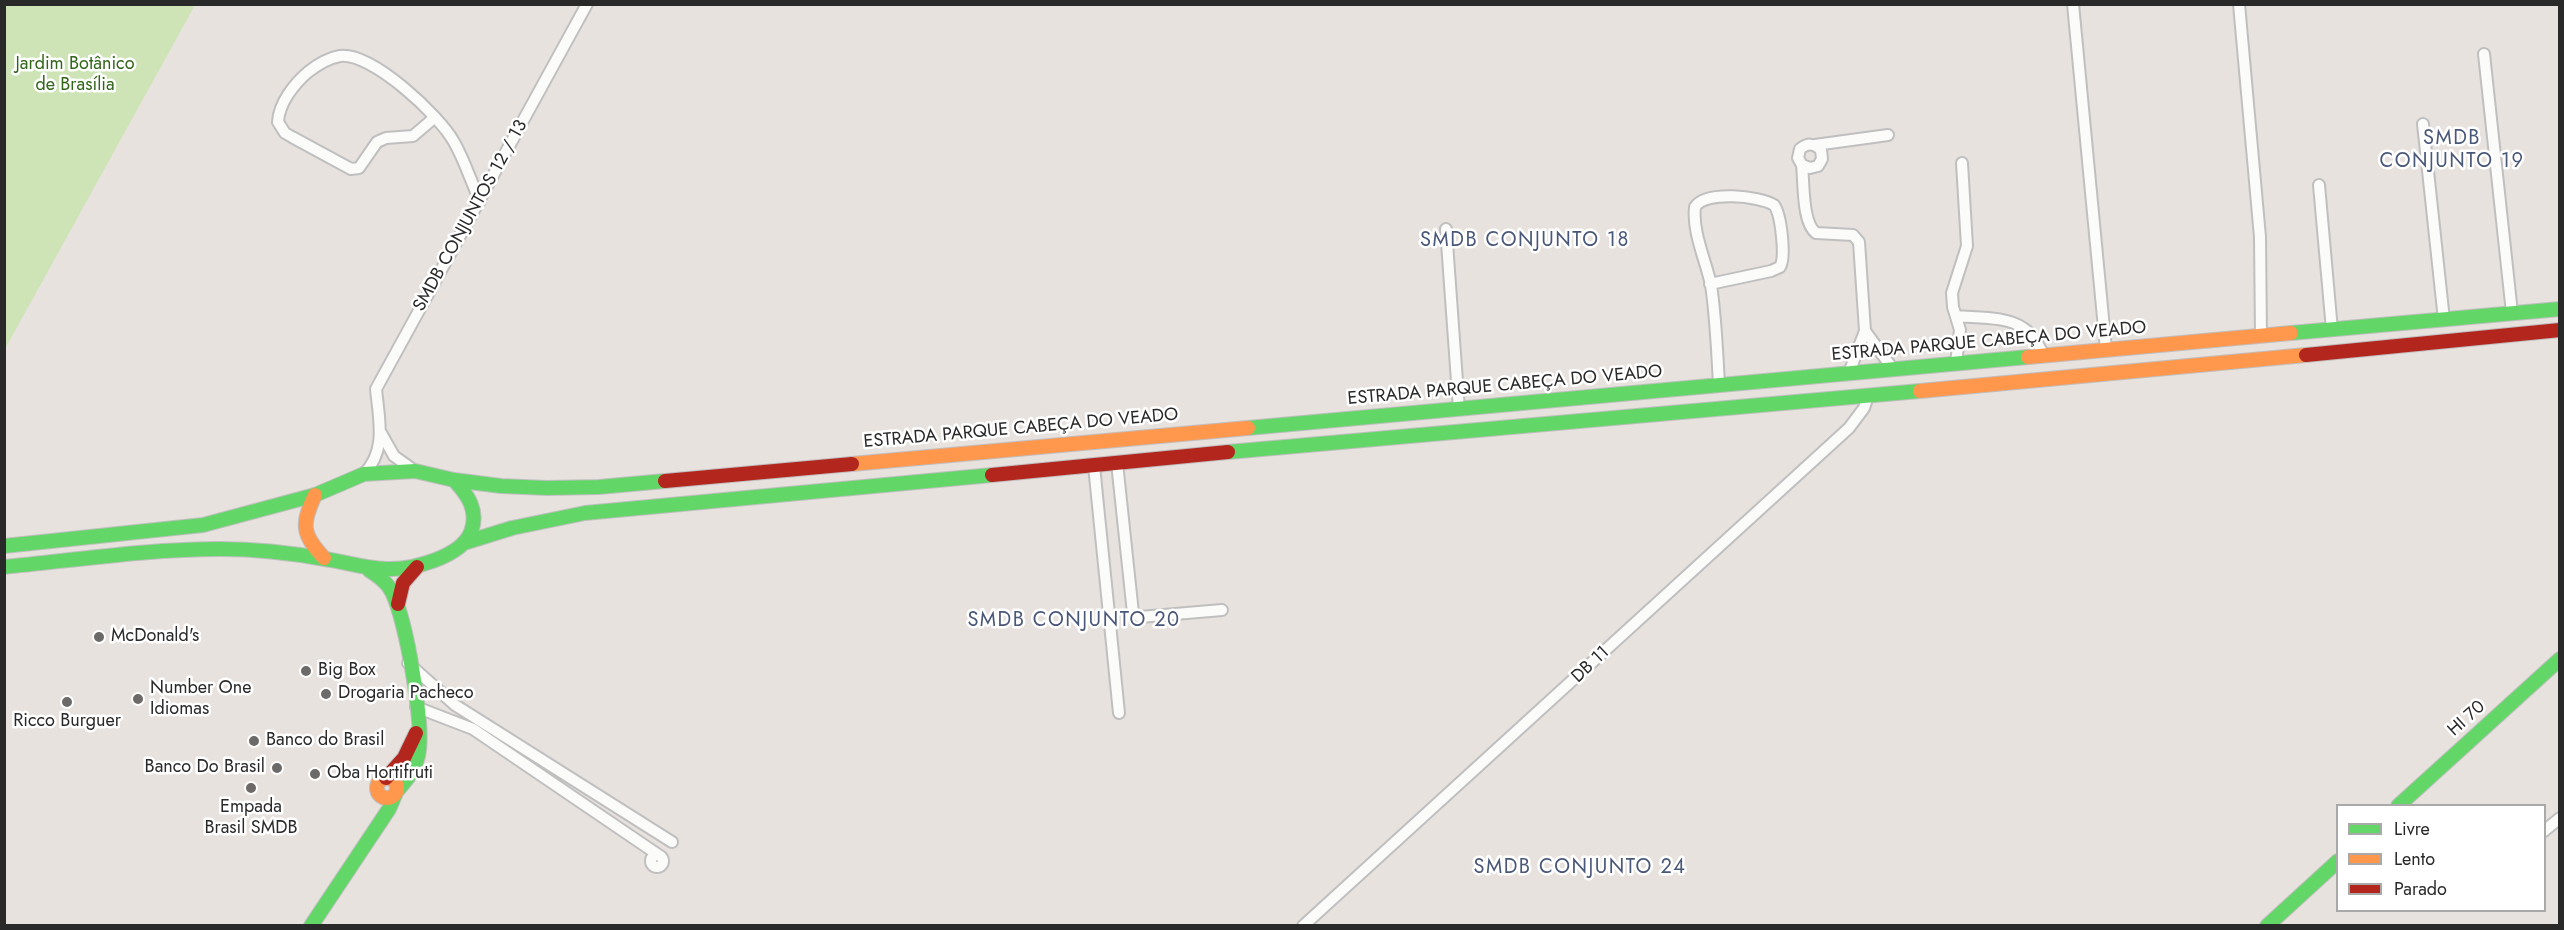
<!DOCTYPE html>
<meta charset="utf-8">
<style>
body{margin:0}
#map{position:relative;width:2564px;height:930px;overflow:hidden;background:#e7e2de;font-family:Jost,sans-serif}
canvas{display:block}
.frame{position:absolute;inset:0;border:6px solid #292929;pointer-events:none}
.legend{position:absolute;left:2336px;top:804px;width:210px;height:108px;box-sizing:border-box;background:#fff;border:2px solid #a9a9a9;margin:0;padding:8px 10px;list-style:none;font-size:18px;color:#292929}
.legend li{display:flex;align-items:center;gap:12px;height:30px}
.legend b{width:30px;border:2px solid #a9a9a9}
</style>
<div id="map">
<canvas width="2564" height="930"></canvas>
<div class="frame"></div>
<ul class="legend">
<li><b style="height:8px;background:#63d668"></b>Livre</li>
<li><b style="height:8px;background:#ff974d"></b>Lento</li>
<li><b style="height:8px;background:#b3261e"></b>Parado</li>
</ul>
</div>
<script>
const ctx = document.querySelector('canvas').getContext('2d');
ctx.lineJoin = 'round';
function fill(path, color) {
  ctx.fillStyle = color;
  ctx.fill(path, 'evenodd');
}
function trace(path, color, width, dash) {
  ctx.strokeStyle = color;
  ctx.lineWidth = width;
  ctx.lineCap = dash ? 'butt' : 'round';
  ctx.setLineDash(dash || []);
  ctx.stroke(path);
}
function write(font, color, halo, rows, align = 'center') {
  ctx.font = font + ' Jost,sans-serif';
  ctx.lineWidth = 5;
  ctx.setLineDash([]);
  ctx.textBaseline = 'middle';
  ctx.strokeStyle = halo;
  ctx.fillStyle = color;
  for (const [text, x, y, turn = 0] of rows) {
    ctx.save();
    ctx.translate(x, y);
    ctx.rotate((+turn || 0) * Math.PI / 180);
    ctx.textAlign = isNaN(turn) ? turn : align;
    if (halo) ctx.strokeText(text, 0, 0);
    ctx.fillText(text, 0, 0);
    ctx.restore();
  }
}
const green = new Path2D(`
 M 5,4 L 195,5 L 5,349 L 4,5 Z`);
const street = new Path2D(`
 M 2073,4 L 2106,349
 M 2239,4 L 2260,237 L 2261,336
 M 2484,54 L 2512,313
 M 434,118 L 413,136 L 386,138 L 377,142 L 359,168 L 351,169 L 292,137 L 285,133 L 278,122 C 279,103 294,84 308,72 C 317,65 328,58 340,56 C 372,52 440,116 454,142 C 465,161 471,182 480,201
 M 2423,124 L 2444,320
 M 1815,145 L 1888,135
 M 1802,165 L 1810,168 L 1818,166 L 1822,159 L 1821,150 C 1813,143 1808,143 1800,149 L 1798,158 L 1802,165 C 1804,182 1802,223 1816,233 L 1853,235 L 1859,242 L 1865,331 L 1849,373
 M 2319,185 L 2332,330
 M 1446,229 L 1459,409
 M 1710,284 L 1771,271 L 1780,267 C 1786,257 1781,214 1774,205 C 1759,196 1706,190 1695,207 C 1692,232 1706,261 1711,285 C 1716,318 1717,351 1719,384
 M 1956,316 C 1976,318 2007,316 2023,328 C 2033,334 2038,345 2044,355
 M 1865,331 L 1893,369
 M 1956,363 L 1960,330 L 1953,307 L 1952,293 L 1967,246 L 1962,163
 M 381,433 L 394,456 L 415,471
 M 1117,463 L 1133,613 L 1140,617 L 1222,610
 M 1094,466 L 1119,713
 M 364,474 C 387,450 379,420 376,389 L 587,4
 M 408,663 L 455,705 L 672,842
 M 416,707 L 473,729 L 660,856
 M 2544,831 L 2560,818
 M651 861a6 6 0 1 1 12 0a6 6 0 1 1-12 0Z
 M 1303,926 L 1849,428 L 1864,408 L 1868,396`);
const fast = new Path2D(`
 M 2291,333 L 2560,309
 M 1248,428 L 2028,357
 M 1228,452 L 1920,391
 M 467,542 L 512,528 L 585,513 L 992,475
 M 4,546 L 203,525 L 315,495 L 364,474 L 415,471 L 454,480 L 501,486 L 547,488 L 599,487 L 665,481
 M 4,567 C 76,560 149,549 221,549 C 256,549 291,553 325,559 C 346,562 366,569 387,569 C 412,570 461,557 471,532 C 479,511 468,495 454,480
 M 369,570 C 378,576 387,582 392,592 C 406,620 425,726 418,756 C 415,770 406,781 397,791
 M 2398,806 L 2560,659
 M 311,926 L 389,809 L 395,795
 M 2267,926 L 2338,861`);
const slow = new Path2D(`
 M 2028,357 L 2291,333
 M 1920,391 L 2306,355
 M 852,464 L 1248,428
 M 315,495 C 301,525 302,534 324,558
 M377 788a10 10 0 1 1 20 0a10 10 0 1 1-20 0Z`);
const jam = new Path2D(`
 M 2306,355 L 2560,330
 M 992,475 L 1228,452
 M 665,481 L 852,464
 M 398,604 L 403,583 L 417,567
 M 386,778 L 404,758 L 416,733`);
const markers = [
 [99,637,6,"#6c6a68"],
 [306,671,6,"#6c6a68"],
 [326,694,6,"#6c6a68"],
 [138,699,6,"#6c6a68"],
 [67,702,6,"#6c6a68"],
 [254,741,6,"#6c6a68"],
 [277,768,6,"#6c6a68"],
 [315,774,6,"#6c6a68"],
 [251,788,6,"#6c6a68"]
];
const parkNames = [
 ["Jardim Botânico",75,65],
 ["de Brasília",75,86]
];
const streetNames = [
 ["SMDB CONJUNTOS 12 / 13",471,216,-61],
 ["ESTRADA PARQUE CABEÇA DO VEADO",1989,342,-5],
 ["ESTRADA PARQUE CABEÇA DO VEADO",1505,386,-5],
 ["ESTRADA PARQUE CABEÇA DO VEADO",1021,429,-5],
 ["DB 11",1591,665,-43],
 ["HI 70",2467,719,-42]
];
const poiNames = [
 ["McDonald's",111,637],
 ["Big Box",318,671],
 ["Number One",150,689],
 ["Idiomas",150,710],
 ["Drogaria Pacheco",338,694],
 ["Ricco Burguer",67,722,"center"],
 ["Banco do Brasil",266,741],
 ["Banco Do Brasil",265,768,"right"],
 ["Oba Hortifruti",327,774],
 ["Empada",251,808,"center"],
 ["Brasil SMDB",251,829,"center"]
];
const neighbourhoodNames = [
 ["SMDB",2452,139],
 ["CONJUNTO 19",2452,162],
 ["SMDB CONJUNTO 18",1525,241],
 ["SMDB CONJUNTO 20",1074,621],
 ["SMDB CONJUNTO 24",1580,868]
];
fill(green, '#cee3b6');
trace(street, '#c0bfc0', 14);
trace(fast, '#c0bfc0', 16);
trace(slow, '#c0bfc0', 16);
trace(jam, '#c0bfc0', 16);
trace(street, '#fbfbfa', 10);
trace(fast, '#63d668', 14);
trace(slow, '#ff974d', 14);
trace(jam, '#b3261e', 14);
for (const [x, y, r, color] of markers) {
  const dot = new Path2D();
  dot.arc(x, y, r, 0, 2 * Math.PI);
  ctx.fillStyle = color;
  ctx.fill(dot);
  trace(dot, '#fff', 2);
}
write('18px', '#326619', '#fff', parkNames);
write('18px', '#292929', '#fff', streetNames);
write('18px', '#292929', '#fff', poiNames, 'left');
ctx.letterSpacing = '1.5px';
write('20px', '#495779', '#fff', neighbourhoodNames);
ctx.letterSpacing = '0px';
</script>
